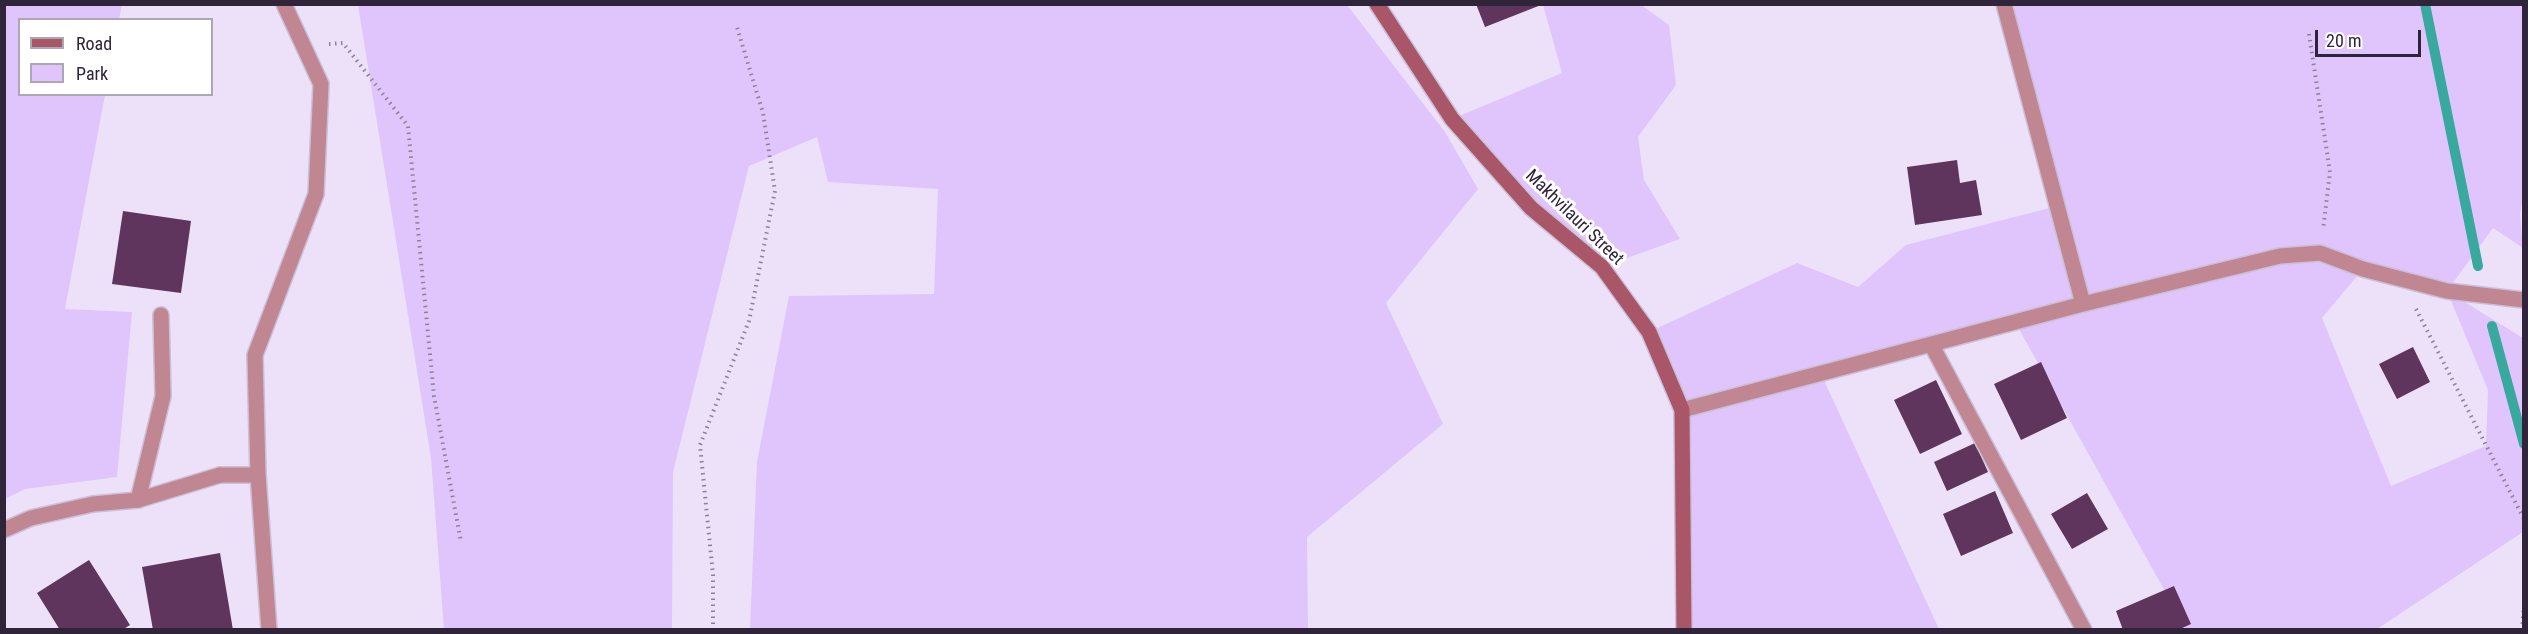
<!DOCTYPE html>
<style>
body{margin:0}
#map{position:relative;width:2528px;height:634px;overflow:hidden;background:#ede1f9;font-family:"Roboto Condensed",sans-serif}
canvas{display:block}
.frame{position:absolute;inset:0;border:6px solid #30243a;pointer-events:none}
.legend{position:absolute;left:18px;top:18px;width:195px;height:78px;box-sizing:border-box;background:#fff;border:2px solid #aca7b0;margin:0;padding:8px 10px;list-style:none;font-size:18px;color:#30243a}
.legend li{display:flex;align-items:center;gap:12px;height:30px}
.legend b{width:30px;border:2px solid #aca7b0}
.scale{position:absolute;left:2315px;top:30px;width:106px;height:27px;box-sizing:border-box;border:3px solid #30243a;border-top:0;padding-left:8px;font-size:18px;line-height:21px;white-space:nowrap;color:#30243a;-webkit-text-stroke:4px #fff;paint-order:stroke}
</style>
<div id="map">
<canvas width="2528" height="634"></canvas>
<div class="frame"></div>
<ul class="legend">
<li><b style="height:8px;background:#a85668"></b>Road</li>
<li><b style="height:16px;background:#e0c5fc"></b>Park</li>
</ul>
<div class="scale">20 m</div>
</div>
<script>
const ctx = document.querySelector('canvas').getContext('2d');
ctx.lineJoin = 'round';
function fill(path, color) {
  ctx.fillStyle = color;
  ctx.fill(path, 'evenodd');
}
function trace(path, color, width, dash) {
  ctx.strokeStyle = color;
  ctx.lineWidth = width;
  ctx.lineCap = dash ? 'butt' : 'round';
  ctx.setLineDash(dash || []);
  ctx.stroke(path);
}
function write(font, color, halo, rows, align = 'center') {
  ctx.font = font + ' "Roboto Condensed",sans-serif';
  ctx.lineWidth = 6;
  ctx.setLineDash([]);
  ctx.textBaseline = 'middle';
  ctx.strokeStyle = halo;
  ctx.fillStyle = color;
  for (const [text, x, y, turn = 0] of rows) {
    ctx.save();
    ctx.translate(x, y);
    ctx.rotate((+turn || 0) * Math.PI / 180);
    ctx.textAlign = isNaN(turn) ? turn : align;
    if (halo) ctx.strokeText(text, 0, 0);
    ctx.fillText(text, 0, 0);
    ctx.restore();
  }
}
const green = new Path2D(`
 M 5,4 L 122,5 L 119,19 L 20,20 L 20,94 L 105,95 L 65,309 L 132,312 L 117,477 L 25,489 L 5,499 Z
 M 358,5 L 1347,5 L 1445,132 L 1478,189 L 1386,303 L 1443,424 L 1307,537 L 1308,629 L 750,629 L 757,462 L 789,296 L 934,294 L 938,189 L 828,182 L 817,137 L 749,166 L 673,472 L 672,629 L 444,629 L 431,458 Z
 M 1543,5 L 1641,5 L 1669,25 L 1676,85 L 1638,137 L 1644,180 L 1680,239 L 1602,267 L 1531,208 L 1452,119 L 1562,73 Z
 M 2004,5 L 2523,5 L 2524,193 L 2520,214 L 2523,248 L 2493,228 L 2447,291 L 2523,338 L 2523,532 L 2377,629 L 2186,629 L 2015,322 L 1821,374 L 1939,629 L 1684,629 L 1682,410 L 1649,332 L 1797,263 L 1858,287 L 1906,245 L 2057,206 ZM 2363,269 L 2447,291 L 2488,390 L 2486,446 L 2391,486 L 2322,318 Z`);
const stream = new Path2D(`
 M 2425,4 L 2478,266
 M 2492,326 L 2524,444`);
const building = new Path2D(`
 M 1476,4 L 1541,4 L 1541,5 L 1485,27 Z
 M 1957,160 L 1960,183 L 1976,180 L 1982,215 L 1915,225 L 1907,167 Z
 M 123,211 L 191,221 L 181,293 L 112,284 Z
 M 2413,347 L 2430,382 L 2397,399 L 2379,364 Z
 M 2041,362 L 2067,418 L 2021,440 L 1994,384 Z
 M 1936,380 L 1962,434 L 1920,454 L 1894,400 Z
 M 1975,443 L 1988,472 L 1947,491 L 1934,462 Z
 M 1995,491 L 2013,533 L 1961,556 L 1943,514 Z
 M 2087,493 L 2108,529 L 2072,549 L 2051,514 Z
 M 220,553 L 233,630 L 153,630 L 142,567 Z
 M 89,560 L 130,625 L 122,630 L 60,630 L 37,593 Z
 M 2174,586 L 2191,624 L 2178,630 L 2123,630 L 2116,611 Z`);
const path = new Path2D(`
 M 2309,34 L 2330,172 L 2323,230
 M 329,44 L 343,43 L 408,126 L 434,396 L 461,542
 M 2416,309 L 2524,519
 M 713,630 L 713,575 L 700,445 L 749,321 L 775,191 L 763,113 L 736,24
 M 2522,630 L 2524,606`);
const lane = new Path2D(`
 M 220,475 L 258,475 L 255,355 L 316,194 L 321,84 L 284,4
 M 258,475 L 269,630
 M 138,500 L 163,396 L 161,315`);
const street = new Path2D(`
 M 2004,4 L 2083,304
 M 1931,344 L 2084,630
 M 1682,410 L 2083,304 L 2280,256 L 2320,253 L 2363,269 L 2447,291 L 2524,300
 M 4,530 L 31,518 L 93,504 L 138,500 L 220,475`);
const secondary = new Path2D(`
 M 1377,4 L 1452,119 L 1531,208 L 1602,267 L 1649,332 L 1682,410 L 1684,630`);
const streetNames = [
 ["Makhvilauri Street",1574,218,44]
];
fill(green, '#e0c5fc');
trace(stream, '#39a89f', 10);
fill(building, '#5f355e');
trace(lane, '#cbbfd7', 18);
trace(street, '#cbbfd7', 18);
trace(secondary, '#cbbfd7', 18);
trace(path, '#8d8197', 4, [1.5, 4.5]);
trace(lane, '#c08691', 15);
trace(street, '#c08691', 15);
trace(secondary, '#a85668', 15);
write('18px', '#30243a', '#fff', streetNames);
</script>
